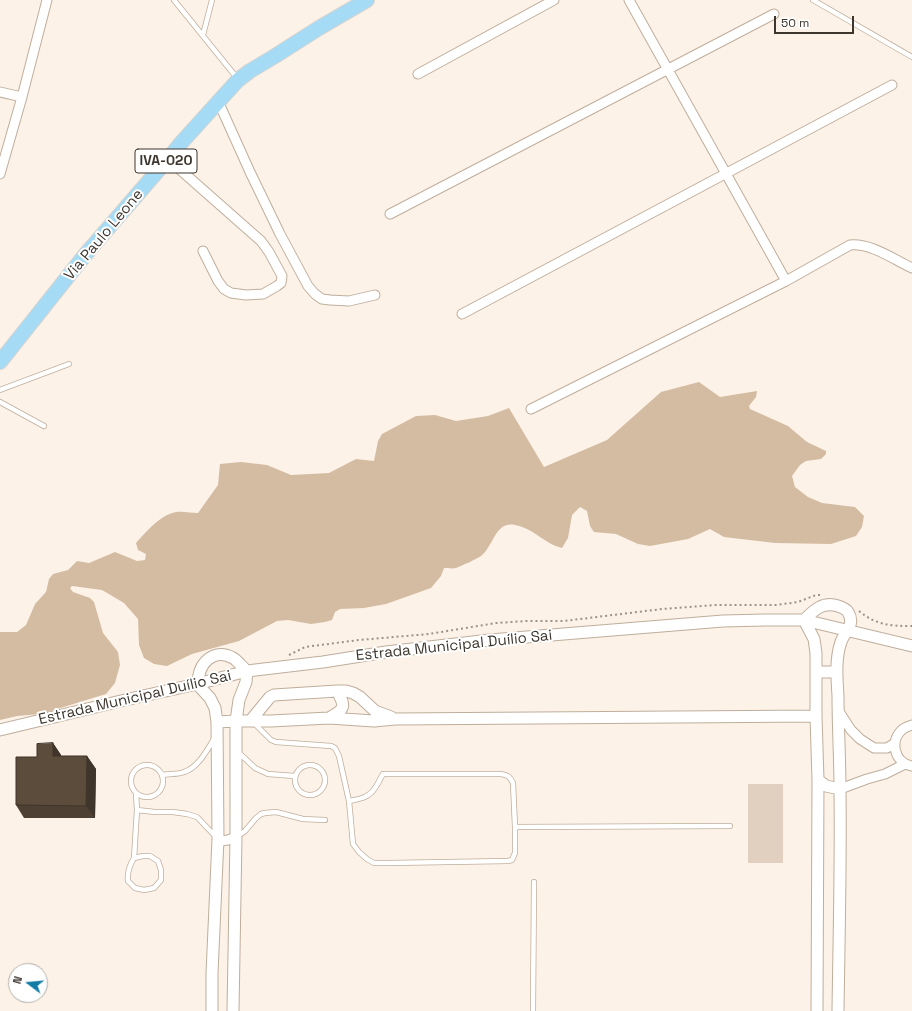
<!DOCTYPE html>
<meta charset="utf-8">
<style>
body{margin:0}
#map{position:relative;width:912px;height:1011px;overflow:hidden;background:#fdf2e7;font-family:"Space Grotesk",sans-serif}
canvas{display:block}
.north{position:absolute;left:8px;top:963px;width:40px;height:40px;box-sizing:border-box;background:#fff;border:1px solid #b1afab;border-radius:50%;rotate:286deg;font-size:11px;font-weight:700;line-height:16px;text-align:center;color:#3d362e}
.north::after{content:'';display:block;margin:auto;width:14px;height:18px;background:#107ba5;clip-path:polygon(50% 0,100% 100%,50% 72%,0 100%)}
.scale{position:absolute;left:774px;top:16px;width:80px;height:18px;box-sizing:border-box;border:2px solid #3d362e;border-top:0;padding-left:5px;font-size:12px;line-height:14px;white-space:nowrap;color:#3d362e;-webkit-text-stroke:3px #fff;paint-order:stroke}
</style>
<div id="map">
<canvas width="912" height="1011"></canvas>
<div class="north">N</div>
<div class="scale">50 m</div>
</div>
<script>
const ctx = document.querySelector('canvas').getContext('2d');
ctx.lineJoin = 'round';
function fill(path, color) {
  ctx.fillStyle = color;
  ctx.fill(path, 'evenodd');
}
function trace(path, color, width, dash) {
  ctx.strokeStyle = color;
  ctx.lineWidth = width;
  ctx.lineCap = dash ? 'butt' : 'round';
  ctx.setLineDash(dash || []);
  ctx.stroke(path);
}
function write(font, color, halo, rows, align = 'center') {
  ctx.font = font + ' "Space Grotesk",sans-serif';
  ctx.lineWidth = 4;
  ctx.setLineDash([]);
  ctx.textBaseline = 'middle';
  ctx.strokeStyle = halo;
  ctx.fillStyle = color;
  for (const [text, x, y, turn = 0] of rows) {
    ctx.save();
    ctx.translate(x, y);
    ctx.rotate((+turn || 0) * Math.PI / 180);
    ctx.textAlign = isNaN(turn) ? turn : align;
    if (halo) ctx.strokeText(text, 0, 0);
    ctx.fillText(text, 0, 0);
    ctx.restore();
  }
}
const green = new Path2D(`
 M 748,784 L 783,784 L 783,863 L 748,863 Z`);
const forest = new Path2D(`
 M 699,382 L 720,397 L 757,391 L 756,397 L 749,406 L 750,409 L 788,426 L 807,442 L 826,451 L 826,454 L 821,459 L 806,461 L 800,465 L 792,476 L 795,487 L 808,497 L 822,503 L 855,507 L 864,516 L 862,527 L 856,536 L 831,544 L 775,543 L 724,537 L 710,529 L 688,539 L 650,546 L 638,544 L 616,534 L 594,532 L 590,526 L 587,511 L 580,507 L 572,515 L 568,538 L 562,548 C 545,544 533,528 515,525 C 495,521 494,546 481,556 C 477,559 461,566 456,568 C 452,569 447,568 444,568 L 441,576 L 431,588 L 386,604 L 364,608 L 340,609 L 335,612 L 332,620 L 325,622 L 311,624 L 288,620 L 277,621 L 239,641 L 192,654 L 167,666 L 154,664 L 144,658 L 139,645 L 138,619 L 124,603 L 102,590 L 72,586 L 70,588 L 73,592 L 90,598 L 94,602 L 103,633 L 118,652 L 120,665 L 115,683 L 106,694 L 41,714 L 17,716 L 0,720 L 0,632 L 17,632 L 26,625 L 35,604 L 46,592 L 49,579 L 53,574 L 68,570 L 77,561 L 89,563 L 115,552 L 137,561 L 145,560 L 146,554 L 138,550 L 136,543 C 146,532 160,515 176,512 C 183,511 191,513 198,513 L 218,485 L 220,464 L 241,462 L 267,465 L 291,475 L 329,473 L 356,459 L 374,461 L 378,441 L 382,434 L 416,416 L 435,415 L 456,421 L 488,416 L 509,408 L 544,467 L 607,440 L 661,392 Z`);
const path = new Path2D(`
 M 859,611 C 876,625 890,626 912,626
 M 289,655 L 305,647 L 359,640 L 429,634 L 496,623 L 527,621 L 564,621 L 662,609 L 716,605 L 776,605 L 798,602 L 816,595 L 820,595`);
const service = new Path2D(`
 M 174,0 L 237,78
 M 813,0 L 912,57
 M 203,35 L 212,0
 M 0,390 L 69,364
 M 0,402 L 44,426
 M 254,723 L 271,740 L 276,742 L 331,746 L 335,748 L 339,756 L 349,801 L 353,844 L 359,852 L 367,859 L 374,863 L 389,863 L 508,861 L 512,860 L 515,853 L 515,827 L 730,826
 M 237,751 L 255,768 L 268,774 L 295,776
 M295 780a15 15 0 1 1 30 0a15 15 0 1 1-30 0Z
 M131 781a16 16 0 1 1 32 0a16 16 0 1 1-32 0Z
 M 162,775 C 169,773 177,775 184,772 C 198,768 207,750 214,739
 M 349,801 C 359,799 369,798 375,788 C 378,784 380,779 383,774 L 501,774 C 508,775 510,777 513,783 L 515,827
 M 137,810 L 155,812 L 173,812 L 187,814 L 197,817 L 216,837
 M 238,836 L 245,831 L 256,818 L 261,814 L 265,813 L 276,812 L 303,819 L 325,820
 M 143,856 L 150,856 L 158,861 L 161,870 L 161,880 L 154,888 L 144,890 L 135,888 L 128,881 C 127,872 129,866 134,858 Z
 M 134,858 L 137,810 L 136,794
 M 533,1011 L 534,882`);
const minor = new Path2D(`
 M 629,0 L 786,281
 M 418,74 L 554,0
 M 0,92 L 22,97
 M 218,101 L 250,172 L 280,234 L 308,286 L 315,294 L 322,299 L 330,300 L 349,301 L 375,295
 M 168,159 L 261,241 L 269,252 L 282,276 L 281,283 L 277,286 L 263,294 L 246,295 L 231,293 L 224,289 L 218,281 L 203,251
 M 0,174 L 22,97 L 47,0
 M 390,214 L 774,14
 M 462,314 L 892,85
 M 531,409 L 786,281 L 850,245 C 871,243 893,259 912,268
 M 838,710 L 851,730 L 860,739 L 874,748 L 887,748 L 895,743
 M 912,725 C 909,726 906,727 903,729 C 889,740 894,763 912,766
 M 840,789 L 867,779 L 885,774 L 905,764
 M 218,839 L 221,841 L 228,840 L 236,837`);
const tertiary = new Path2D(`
 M 816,672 L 837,672
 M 197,684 C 198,679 199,675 200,671 C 205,657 219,650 233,658 C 238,661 242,667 247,671 L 246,682 L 239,700 L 236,721 L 236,837 L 233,1011
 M 197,684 L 210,698 L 215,708 L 217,722 L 218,839 L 212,973 L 212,1011
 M 329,718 C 345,709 346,707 337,691
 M 251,720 L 270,697 L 274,695 L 337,691 L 346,691 L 353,693 L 360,697 L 375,711 L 391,717
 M 217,722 L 236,721 L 271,721 L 329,718 L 374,721 L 395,719 L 816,716
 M 0,730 L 125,700 L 197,684 L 247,671 L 323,662 L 386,652 L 490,640 L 723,621 L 765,620 L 804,620 L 912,646
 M 818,780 L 826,786 L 840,789
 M 817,1011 L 818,780 L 816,716 L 816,653 L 814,639 L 804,620 C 814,610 823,601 838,606 C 841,607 846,609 848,612 C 856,625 844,632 841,642 C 835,659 837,679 838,696 C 838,728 840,759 840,790 C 841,864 839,937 838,1011`);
const primary = new Path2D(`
 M 0,362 L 85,255 L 168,159 L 181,143 L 238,80 L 250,71 L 275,56 L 319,28 L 367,0`);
const wall = new Path2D(`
 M 53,743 L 61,755 L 61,756 L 87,756 L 96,769 L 95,818 L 24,818 L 16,805 L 37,757 Z`);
const shadedWall = new Path2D(`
 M 53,743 L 61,755 L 62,768 L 53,756 Z
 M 87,756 L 96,769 L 95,818 L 86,806 Z`);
const building = new Path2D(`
 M 53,743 L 53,756 L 87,756 L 86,806 L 16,805 L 16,757 L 37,757 L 37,744 Z`);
const shields = [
 [166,161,62]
];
const shieldNames = [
 ["IVA-020",166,161]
];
const streetNames = [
 ["Via Paulo Leone",104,235,-50],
 ["Estrada Municipal Duílio Sai",454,646,-6],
 ["Estrada Municipal Duílio Sai",135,698,-13]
];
fill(green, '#e1d0bf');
fill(forest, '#d4bca3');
trace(service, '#bfae9c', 6);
trace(minor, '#bfae9c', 11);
trace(tertiary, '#bfae9c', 13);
trace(primary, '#d4d3d1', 16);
trace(path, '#9b9289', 2, [2, 3]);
trace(service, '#fff', 4.5);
trace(minor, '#fff', 9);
trace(tertiary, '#fff', 11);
trace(primary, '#a6dbf5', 14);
fill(wall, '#4e4134');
fill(shadedWall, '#40352a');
fill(building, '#5b4c3c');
trace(building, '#40352a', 1);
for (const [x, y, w] of shields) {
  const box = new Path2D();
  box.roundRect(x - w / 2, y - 12, w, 24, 3);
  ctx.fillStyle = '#fff';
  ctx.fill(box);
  trace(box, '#3d362e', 1);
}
write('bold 14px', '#3d362e', null, shieldNames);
write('15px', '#3d362e', '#fff', streetNames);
</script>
